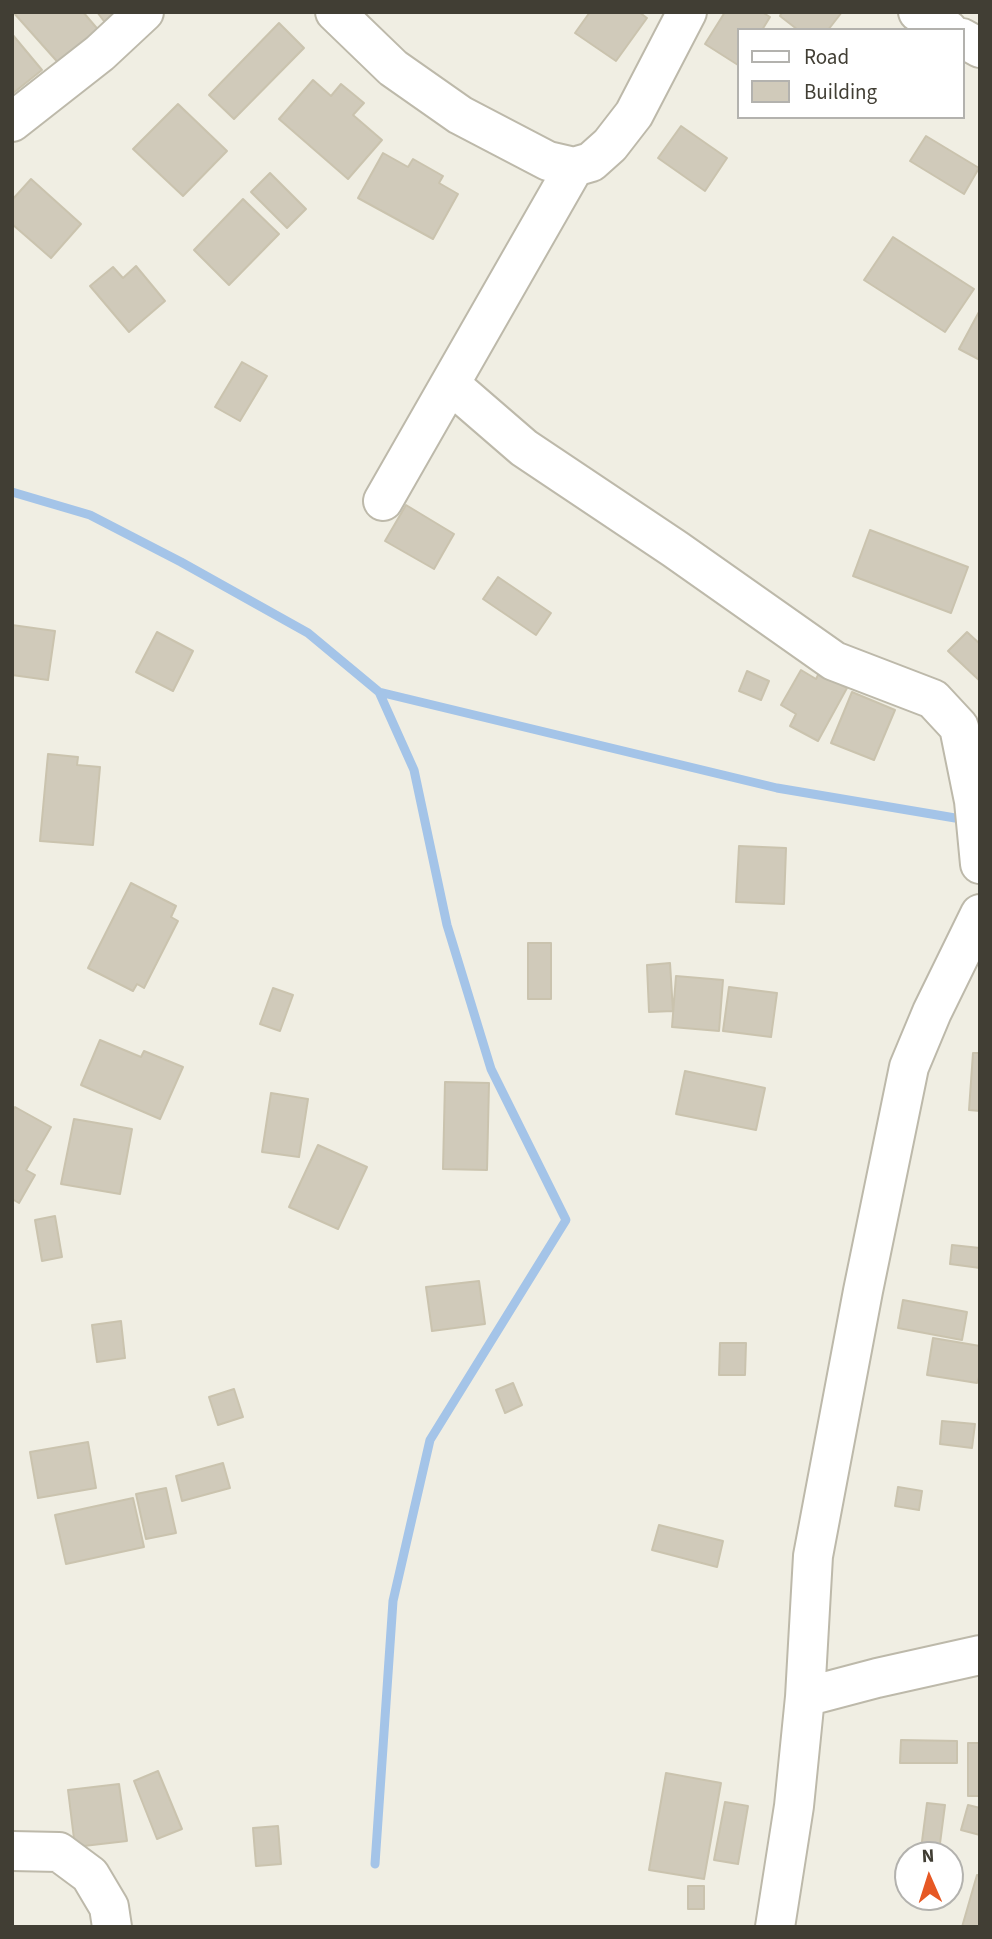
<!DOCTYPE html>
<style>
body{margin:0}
#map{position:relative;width:992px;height:1939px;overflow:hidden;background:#f0eee3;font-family:"Source Sans 3",sans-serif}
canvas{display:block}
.frame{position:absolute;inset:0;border:14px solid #413e34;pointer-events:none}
.legend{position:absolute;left:737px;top:28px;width:228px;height:91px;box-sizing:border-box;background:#fff;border:2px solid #b3b2ae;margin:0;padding:9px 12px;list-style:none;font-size:21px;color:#413e34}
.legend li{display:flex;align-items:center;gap:14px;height:35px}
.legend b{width:35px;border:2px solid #b3b2ae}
.north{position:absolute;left:894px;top:1841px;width:70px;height:70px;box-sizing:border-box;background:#fff;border:2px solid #b3b2ae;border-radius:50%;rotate:357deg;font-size:19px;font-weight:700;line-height:28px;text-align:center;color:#413e34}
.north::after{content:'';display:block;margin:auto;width:24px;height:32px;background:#e65824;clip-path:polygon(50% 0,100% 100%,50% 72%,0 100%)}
</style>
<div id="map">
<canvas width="992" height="1939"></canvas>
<div class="frame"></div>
<ul class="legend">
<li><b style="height:9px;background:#fff"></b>Road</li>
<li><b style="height:19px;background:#d0caba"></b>Building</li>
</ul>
<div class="north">N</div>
</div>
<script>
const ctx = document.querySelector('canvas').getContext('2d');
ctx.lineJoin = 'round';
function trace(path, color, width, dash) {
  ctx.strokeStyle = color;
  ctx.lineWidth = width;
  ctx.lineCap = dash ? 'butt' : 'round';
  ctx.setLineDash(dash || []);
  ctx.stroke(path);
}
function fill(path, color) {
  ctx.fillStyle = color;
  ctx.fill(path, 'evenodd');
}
const stream = new Path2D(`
 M 12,492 L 90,515 L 181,562 L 308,633 L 379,692 L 777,788 L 967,820
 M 375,1864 L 393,1601 L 430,1440 L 566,1220 L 491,1069 L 447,925 L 414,770 L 379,692`);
const building = new Path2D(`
 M 13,12 L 83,12 L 101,33 L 62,67 Z
 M 97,12 L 132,12 L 110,29 Z
 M 590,12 L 639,12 L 647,18 L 616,61 L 575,33 Z
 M 725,12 L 762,12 L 770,17 L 762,30 L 738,30 L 738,65 L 705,44 Z
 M 782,12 L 842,12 L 828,30 L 798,30 L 780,16 Z
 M 279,23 L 304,48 L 234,119 L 209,95 Z
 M 12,34 L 42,70 L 12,94 Z
 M 313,80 L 331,96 L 341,84 L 364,103 L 353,115 L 382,140 L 348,179 L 279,119 Z
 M 178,104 L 227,151 L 183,196 L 133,149 Z
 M 681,126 L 727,158 L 705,191 L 658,158 Z
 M 926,136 L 979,168 L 964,194 L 910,161 Z
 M 383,153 L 408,167 L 413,159 L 443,176 L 439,183 L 458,194 L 433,239 L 358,198 Z
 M 270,173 L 306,209 L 287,228 L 251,192 Z
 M 31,179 L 81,224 L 51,258 L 12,224 L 12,200 Z
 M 243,199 L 279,234 L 229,285 L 194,250 Z
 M 893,237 L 974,289 L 945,332 L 864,280 Z
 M 136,266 L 165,301 L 129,332 L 90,286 L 113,267 L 123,278 Z
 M 980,310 L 980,360 L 959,349 Z
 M 242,362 L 267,376 L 240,421 L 215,407 Z
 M 406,505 L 454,534 L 434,569 L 385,541 Z
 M 870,530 L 968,567 L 951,613 L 853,576 Z
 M 498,577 L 551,613 L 536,635 L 483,599 Z
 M 12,625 L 55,631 L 48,680 L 12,675 Z
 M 157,632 L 193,651 L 173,691 L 136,672 Z
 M 967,632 L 980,644 L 980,681 L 948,651 Z
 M 801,670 L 816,679 L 819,673 L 847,688 L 818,741 L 790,726 L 796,714 L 781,705 Z
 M 747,671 L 769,681 L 761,700 L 739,691 Z
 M 852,692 L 895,710 L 874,760 L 831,743 Z
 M 48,754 L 78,757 L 77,765 L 100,767 L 93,845 L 40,841 Z
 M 739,846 L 786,848 L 784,904 L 736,902 Z
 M 131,883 L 176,906 L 171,917 L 178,921 L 144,988 L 137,984 L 133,991 L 88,968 Z
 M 528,943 L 551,943 L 551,999 L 528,999 Z
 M 670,963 L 673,1011 L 649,1012 L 647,965 Z
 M 676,976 L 723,980 L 719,1031 L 672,1027 Z
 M 729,987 L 777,993 L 771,1037 L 723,1031 Z
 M 273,988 L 293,995 L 280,1031 L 260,1024 Z
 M 100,1040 L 141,1057 L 144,1051 L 183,1067 L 160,1119 L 81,1085 Z
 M 973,1053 L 980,1053 L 980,1111 L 969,1110 Z
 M 685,1071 L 765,1088 L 756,1130 L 676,1114 Z
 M 445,1082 L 489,1083 L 487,1170 L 443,1169 Z
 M 271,1093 L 308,1099 L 299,1157 L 262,1152 Z
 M 15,1107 L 51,1127 L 26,1170 L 35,1175 L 19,1203 L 12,1199 L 12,1112 Z
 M 74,1119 L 132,1129 L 120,1194 L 61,1184 Z
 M 318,1145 L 367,1167 L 338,1229 L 289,1207 Z
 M 55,1216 L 62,1257 L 42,1261 L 35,1220 Z
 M 952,1245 L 980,1248 L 980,1268 L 950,1264 Z
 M 479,1281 L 485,1324 L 432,1331 L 426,1287 Z
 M 903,1300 L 967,1312 L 962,1340 L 898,1328 Z
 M 121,1321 L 125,1358 L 97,1362 L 92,1325 Z
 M 933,1338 L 980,1346 L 980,1374 L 977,1383 L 927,1375 Z
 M 720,1343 L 746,1343 L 745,1375 L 719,1375 Z
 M 513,1383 L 522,1405 L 505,1413 L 496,1390 Z
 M 234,1389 L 243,1417 L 218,1425 L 209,1397 Z
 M 942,1421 L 975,1424 L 972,1448 L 940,1444 Z
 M 88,1442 L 96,1488 L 38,1498 L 30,1452 Z
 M 223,1463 L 230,1488 L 182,1501 L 176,1476 Z
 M 898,1487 L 922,1491 L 919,1510 L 895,1506 Z
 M 166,1488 L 176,1533 L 146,1539 L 136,1494 Z
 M 133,1498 L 144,1547 L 66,1564 L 55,1515 Z
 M 659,1525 L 723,1541 L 717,1567 L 652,1550 Z
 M 901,1740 L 957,1741 L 957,1763 L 900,1763 Z
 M 968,1743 L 980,1743 L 980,1796 L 968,1796 Z
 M 158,1771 L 182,1829 L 157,1839 L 134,1781 Z
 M 666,1773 L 721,1783 L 704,1879 L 649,1870 Z
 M 119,1784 L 127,1841 L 75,1847 L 68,1790 Z
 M 725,1802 L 748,1806 L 738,1864 L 714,1860 Z
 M 927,1803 L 945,1805 L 939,1851 L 921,1849 Z
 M 968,1805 L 980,1808 L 980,1835 L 961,1830 Z
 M 278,1826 L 281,1864 L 256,1866 L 253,1828 Z
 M 977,1875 L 980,1876 L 980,1927 L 962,1927 Z
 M 688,1886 L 704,1886 L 704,1909 L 688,1909 Z`);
const minor = new Path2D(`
 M 335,12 L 393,68 L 460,115 L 548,161 L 574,167 L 591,162 L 610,145 L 634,114 L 687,12
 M 918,12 L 948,30
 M 962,38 L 980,48
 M 12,122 L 100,53 L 144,12
 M 450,384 L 524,448 L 675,549 L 834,661 L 933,699 L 959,727 L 974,801 L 980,864
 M 383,501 L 574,167
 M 805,1697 L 877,1678 L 980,1655
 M 12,1851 L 59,1852 L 90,1875 L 109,1907 L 112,1927
 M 775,1927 L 794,1806 L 805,1697 L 813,1556 L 863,1291 L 909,1067 L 932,1012 L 980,914`);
trace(stream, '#a4c4e8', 9);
fill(building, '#d0caba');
trace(building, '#cac3ae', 2);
trace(minor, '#bdb9aa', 42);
trace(minor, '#fff', 38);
</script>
